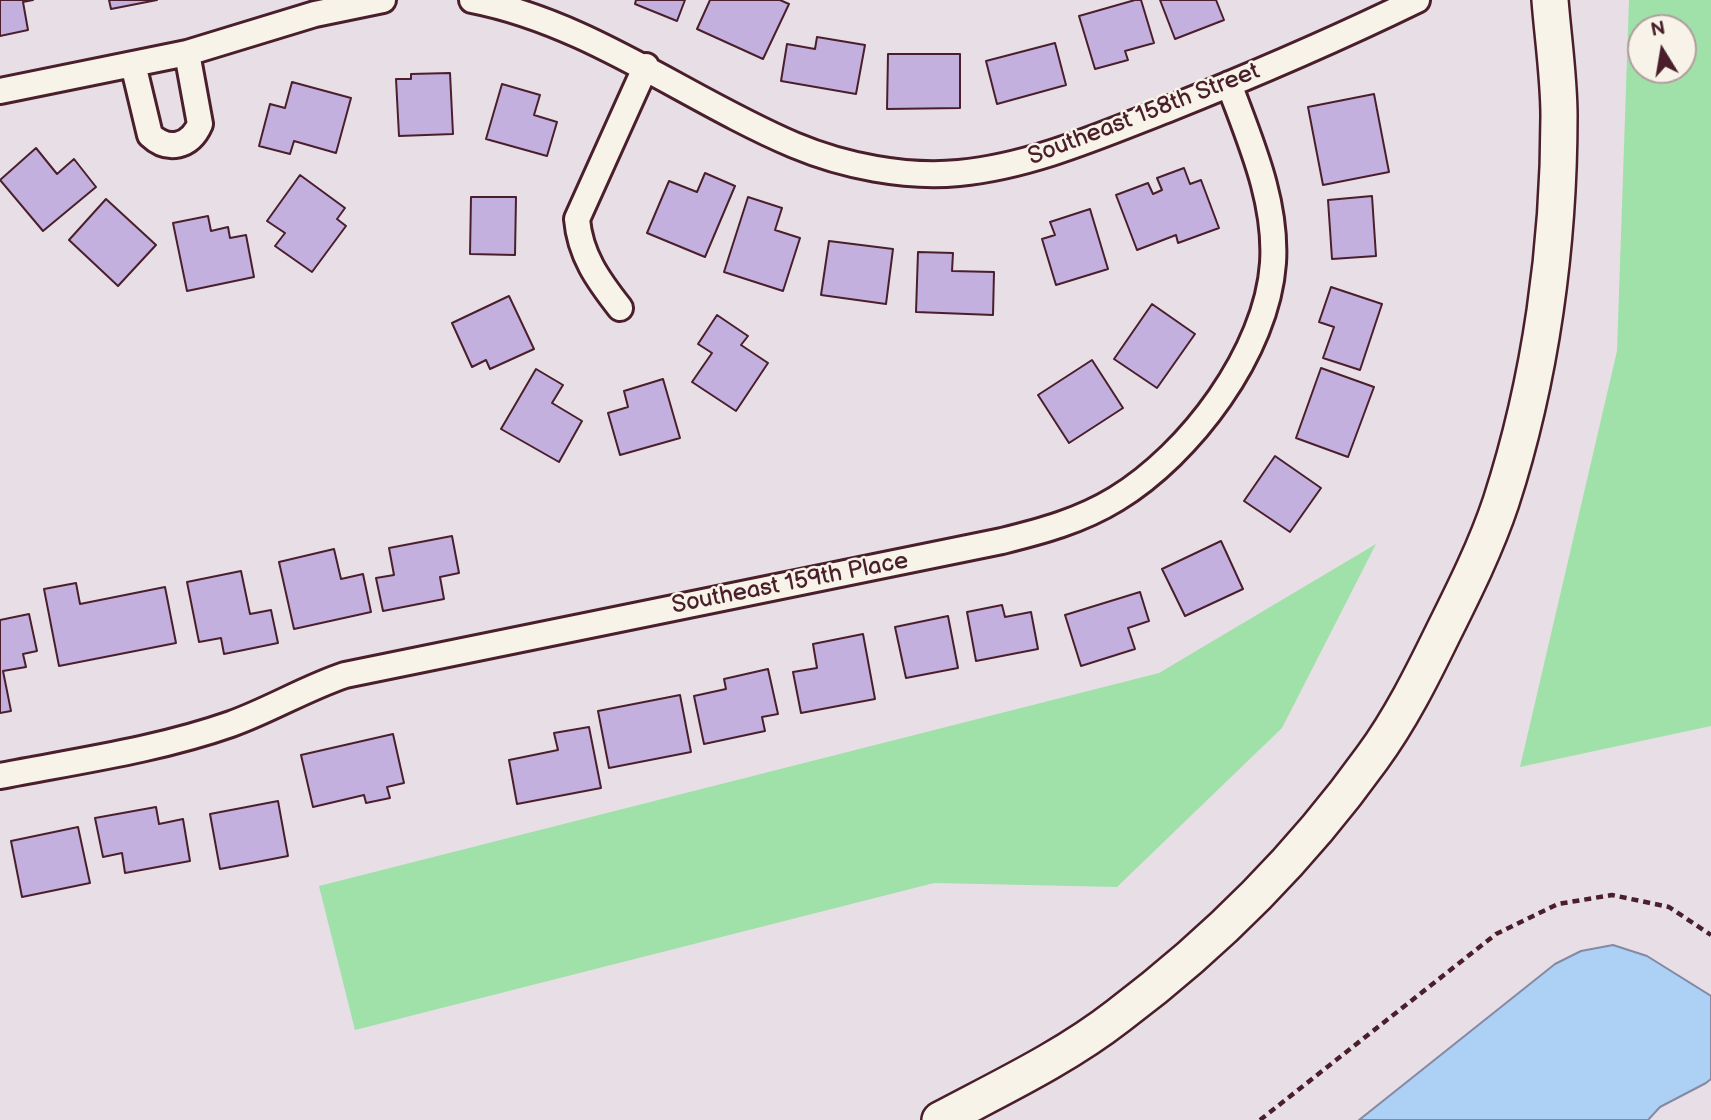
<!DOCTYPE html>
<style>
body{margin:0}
#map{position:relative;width:1711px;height:1120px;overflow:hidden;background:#e7dfe5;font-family:"Balsamiq Sans",sans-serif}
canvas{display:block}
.north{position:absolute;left:1627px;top:14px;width:70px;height:70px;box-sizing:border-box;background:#f7f3e8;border:2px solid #b29e9c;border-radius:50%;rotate:349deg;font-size:19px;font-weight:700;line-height:28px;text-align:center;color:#4a1f2b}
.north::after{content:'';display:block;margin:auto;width:24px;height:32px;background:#4a1f2b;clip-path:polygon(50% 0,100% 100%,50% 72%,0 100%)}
</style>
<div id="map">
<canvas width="1711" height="1120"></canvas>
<div class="north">N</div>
</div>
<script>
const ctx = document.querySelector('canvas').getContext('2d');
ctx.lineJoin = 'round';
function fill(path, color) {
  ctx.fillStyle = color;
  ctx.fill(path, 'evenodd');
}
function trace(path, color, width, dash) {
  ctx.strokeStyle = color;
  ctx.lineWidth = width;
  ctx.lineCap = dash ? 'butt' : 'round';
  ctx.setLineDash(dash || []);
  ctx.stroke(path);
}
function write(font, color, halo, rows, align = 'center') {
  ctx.font = font + ' "Balsamiq Sans",sans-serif';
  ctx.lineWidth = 5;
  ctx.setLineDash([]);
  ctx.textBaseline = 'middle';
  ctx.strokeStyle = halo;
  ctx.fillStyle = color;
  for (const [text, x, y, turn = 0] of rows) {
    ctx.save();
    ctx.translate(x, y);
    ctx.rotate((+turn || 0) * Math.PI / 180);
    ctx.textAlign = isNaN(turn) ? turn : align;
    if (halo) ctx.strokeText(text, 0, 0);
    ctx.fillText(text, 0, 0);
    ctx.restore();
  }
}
const green = new Path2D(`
 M 1629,0 L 1711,0 L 1711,726 L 1520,767 L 1617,351 ZM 1683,28 L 1683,70 L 1641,70 L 1641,28 Z
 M 1376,544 L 1282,728 L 1117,887 L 934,883 L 355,1030 L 319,886 L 1159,673 Z`);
const water = new Path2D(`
 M 1613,945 L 1647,956 L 1711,996 L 1711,1079 L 1706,1083 L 1660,1107 L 1648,1120 L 1359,1120 L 1555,964 L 1581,951 Z`);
const building = new Path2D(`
 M 0,0 L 33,0 L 23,2 L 28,30 L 0,36 Z
 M 109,0 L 157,0 L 111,9 Z
 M 636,0 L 685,0 L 677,21 L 635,4 Z
 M 710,0 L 780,0 L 789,4 L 763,59 L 697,29 Z
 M 1135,0 L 1141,0 L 1154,43 L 1125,51 L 1128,60 L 1095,69 L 1079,16 Z
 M 1160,0 L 1216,0 L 1224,20 L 1175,39 Z
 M 817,37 L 865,45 L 856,94 L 781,81 L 787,44 L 815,49 Z
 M 1055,43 L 1066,85 L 997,104 L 986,61 Z
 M 888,54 L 960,54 L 960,108 L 887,109 Z
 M 450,73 L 453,134 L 399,136 L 396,79 L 411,79 L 411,74 Z
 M 292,82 L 351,98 L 336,153 L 294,141 L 290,154 L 259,146 L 270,104 L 285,108 Z
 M 502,84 L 540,95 L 534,115 L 557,122 L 547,156 L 486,139 Z
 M 1374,94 L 1389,172 L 1323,185 L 1308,107 Z
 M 36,148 L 57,174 L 74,159 L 96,187 L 43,231 L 0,180 Z
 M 1184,168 L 1190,184 L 1201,180 L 1219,228 L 1178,243 L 1176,235 L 1137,250 L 1116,195 L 1148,183 L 1153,194 L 1162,190 L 1157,178 Z
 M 705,173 L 735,186 L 705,257 L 647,233 L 669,181 L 697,192 Z
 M 300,175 L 345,208 L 337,219 L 346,226 L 312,272 L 275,246 L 285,233 L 267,221 Z
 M 1372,196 L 1376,256 L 1332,259 L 1328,200 Z
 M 471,197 L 516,197 L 515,255 L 470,254 Z
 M 748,197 L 782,208 L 775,230 L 800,238 L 783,291 L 724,272 Z
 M 106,199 L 156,245 L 118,286 L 69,240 Z
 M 1090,209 L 1108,269 L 1056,285 L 1042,239 L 1055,235 L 1050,222 Z
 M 208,216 L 211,231 L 228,227 L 230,238 L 246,235 L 254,277 L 187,291 L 173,223 Z
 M 829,241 L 893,249 L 886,304 L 821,295 Z
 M 918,252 L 953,253 L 952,271 L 994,272 L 993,315 L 916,312 Z
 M 1331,287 L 1382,304 L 1360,370 L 1323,358 L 1334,327 L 1319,322 Z
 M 509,296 L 534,349 L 490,369 L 486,360 L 472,367 L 452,323 Z
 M 1152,304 L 1195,334 L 1157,388 L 1114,359 Z
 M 717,315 L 748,336 L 741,345 L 768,363 L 736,411 L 692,382 L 712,353 L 698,344 Z
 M 1092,360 L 1123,408 L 1069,443 L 1038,395 Z
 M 1321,368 L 1374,387 L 1348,457 L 1296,438 Z
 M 536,369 L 563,385 L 552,403 L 582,421 L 559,462 L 501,429 Z
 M 663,379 L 680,438 L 620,455 L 608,413 L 628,407 L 624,391 Z
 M 1275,456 L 1321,488 L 1290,532 L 1244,501 Z
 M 452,536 L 459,573 L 440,577 L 444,599 L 383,611 L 376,578 L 394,575 L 389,548 Z
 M 1221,541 L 1243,589 L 1185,616 L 1162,569 Z
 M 334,549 L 341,579 L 363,574 L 371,612 L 294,629 L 279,562 Z
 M 241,571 L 250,614 L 271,610 L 278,643 L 224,654 L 221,638 L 199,642 L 187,582 Z
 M 76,583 L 80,604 L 165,587 L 176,643 L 59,666 L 44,589 Z
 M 1140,592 L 1149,621 L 1128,628 L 1135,649 L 1081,666 L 1065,615 Z
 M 1002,605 L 1005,617 L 1031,612 L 1038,649 L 976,661 L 967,612 Z
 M 29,614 L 37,651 L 23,654 L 26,667 L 3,671 L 11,711 L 0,713 L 0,620 Z
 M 948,616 L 958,668 L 906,678 L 895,627 Z
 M 863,634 L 875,699 L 801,713 L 793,672 L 817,668 L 813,644 Z
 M 768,669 L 778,714 L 762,717 L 765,731 L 704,744 L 694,696 L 726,689 L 724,679 Z
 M 680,695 L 691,752 L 609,768 L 598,711 Z
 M 589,727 L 601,788 L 517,804 L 509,760 L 558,750 L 554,733 Z
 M 393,734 L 404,783 L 387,787 L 390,798 L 366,803 L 364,795 L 313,807 L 301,755 Z
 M 278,801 L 288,856 L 220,869 L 210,814 Z
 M 156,807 L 159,824 L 183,819 L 190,861 L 125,873 L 122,853 L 103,857 L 95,818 Z
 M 78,827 L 90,883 L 22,897 L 11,841 Z`);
const path = new Path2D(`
 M 1260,1120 L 1496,934 L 1558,904 L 1612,895 L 1669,907 L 1711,935`);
const street = new Path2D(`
 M 472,0 C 590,23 686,99 794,145 C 844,166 905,178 959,173 C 1031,166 1099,136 1166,110 C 1251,76 1335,40 1417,0
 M 133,64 L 150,135 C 168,152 190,147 200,124 L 187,53
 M 0,91 L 187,53 L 315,14 L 383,0
 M 620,308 C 598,280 580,255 577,219 L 646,66
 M 0,776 C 77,761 157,750 231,724 C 270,710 306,688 345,675 L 1002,541 C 1042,531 1080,521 1116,499 C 1190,454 1267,352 1273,263 C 1277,201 1250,141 1229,84`);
const secondary = new Path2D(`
 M 940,1120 C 1000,1088 1064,1058 1118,1016 C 1215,943 1301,857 1372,758 C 1400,720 1422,676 1443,633 C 1464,591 1486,547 1501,502 C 1541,379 1559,245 1559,116 C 1559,78 1553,38 1550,0`);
const streetNames = [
 ["Southeast 158th Street",1144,115,-21],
 ["Southeast 159th Place",790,584,-11]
];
fill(green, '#a0e0a9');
fill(water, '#add0f5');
trace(water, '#8589a4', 2);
fill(building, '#c3b0df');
trace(building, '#4a1f2b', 2);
trace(street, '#4a1f2b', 30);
trace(secondary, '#4a1f2b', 40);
trace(path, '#4a1f2b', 4.5, [7, 5]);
trace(street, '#f7f3e8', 24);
trace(secondary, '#f7f3e8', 35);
write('24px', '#4a1f2b', '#f7f3e8', streetNames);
</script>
